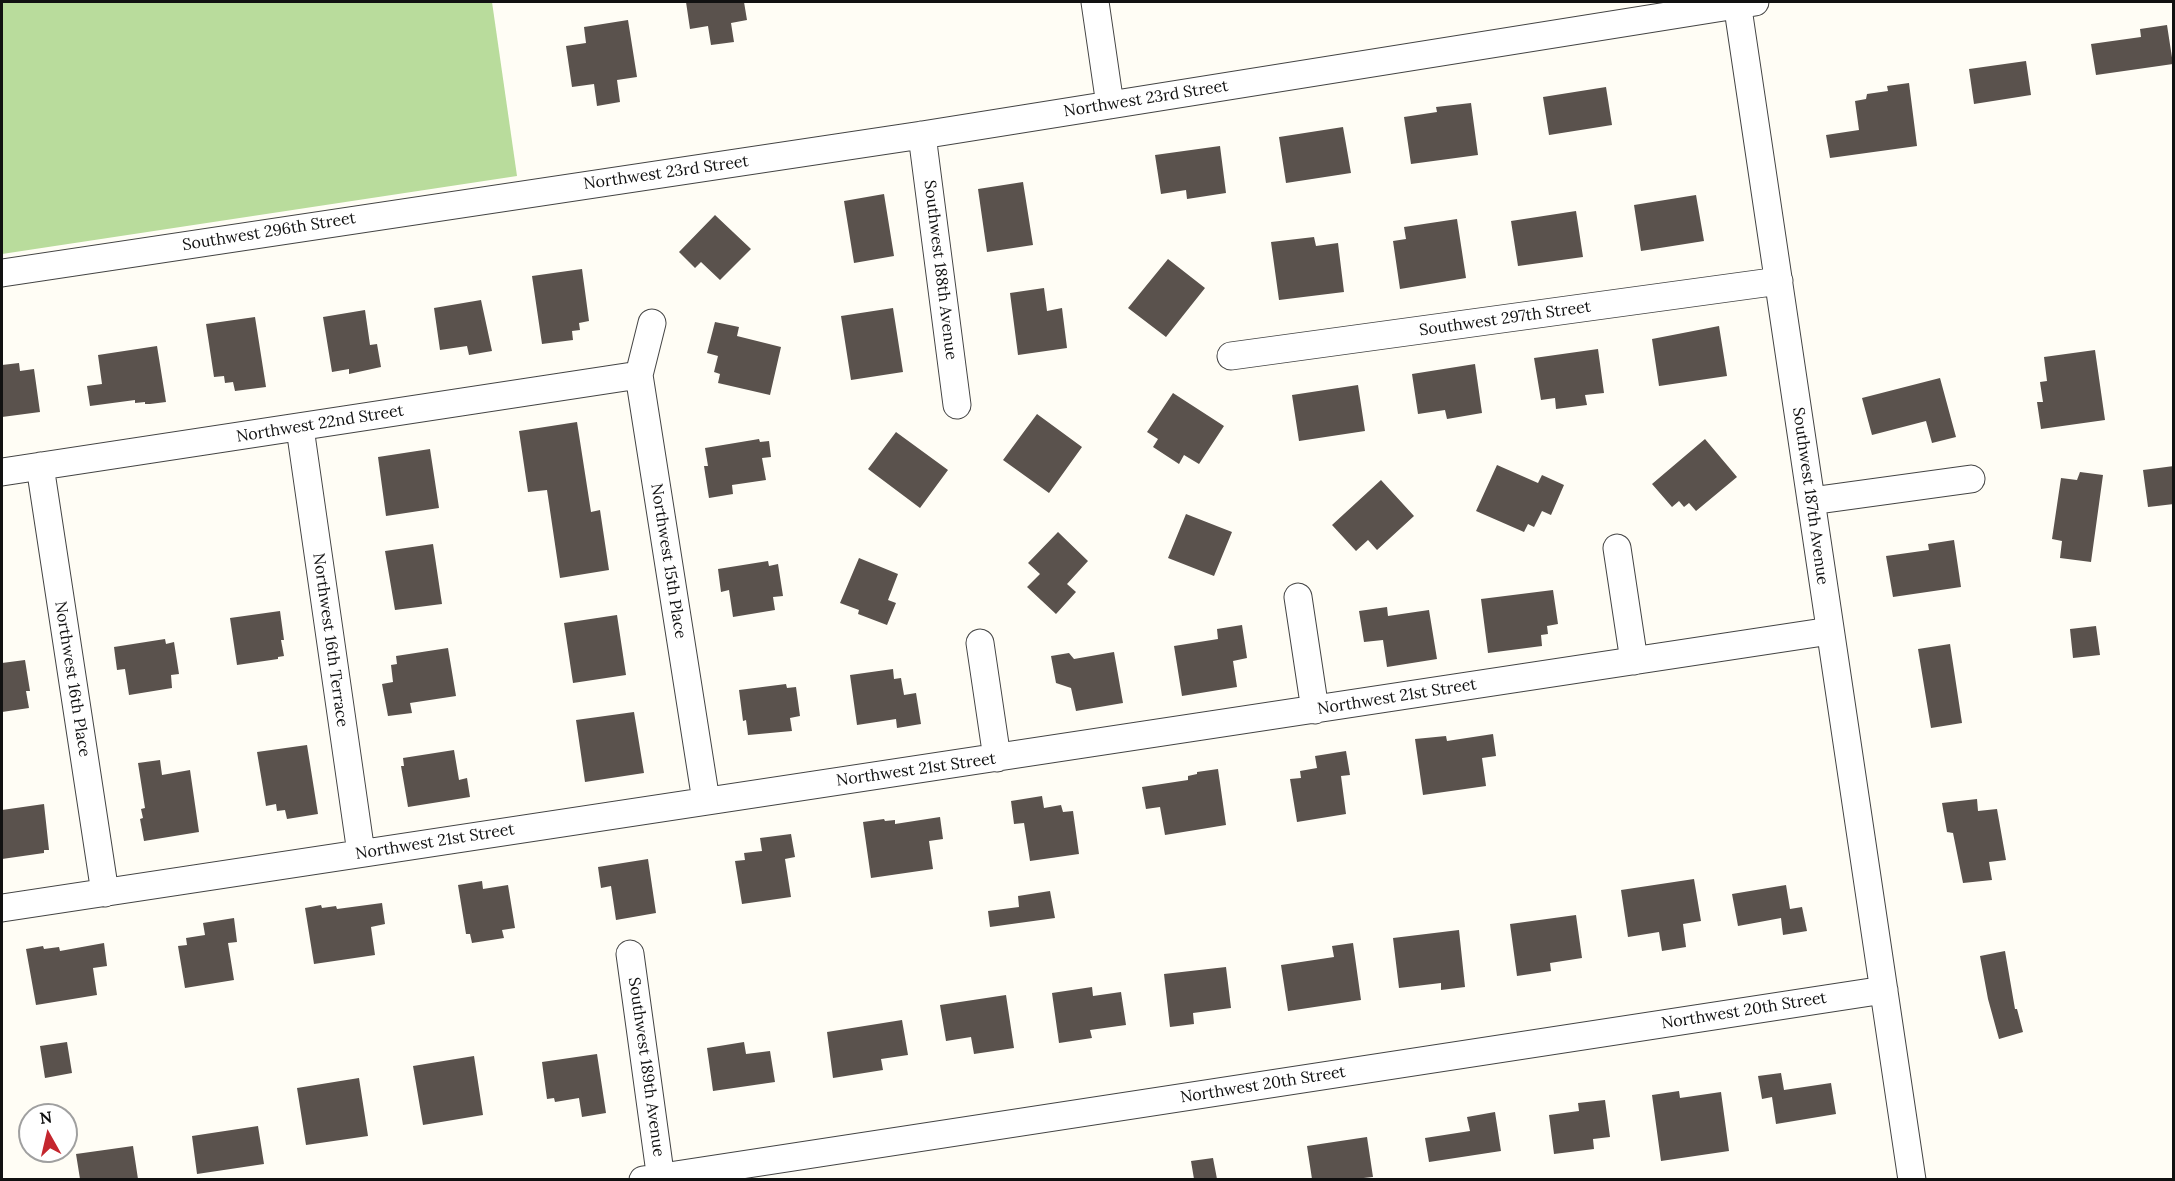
<!DOCTYPE html>
<style>
body{margin:0}
#map{position:relative;width:2175px;height:1181px;overflow:hidden;background:#fffdf5;font-family:Lora,serif}
canvas{display:block}
.frame{position:absolute;inset:0;border:3px solid #111;pointer-events:none}
.north{position:absolute;left:18px;top:1103px;width:60px;height:60px;box-sizing:border-box;background:#fff;border:2px solid #a0a0a0;border-radius:50%;rotate:352deg;font-size:16px;font-weight:700;line-height:24px;text-align:center;color:#111}
.north::after{content:'';display:block;margin:auto;width:21px;height:27px;background:#c4262e;clip-path:polygon(50% 0,100% 100%,50% 72%,0 100%)}
</style>
<div id="map">
<canvas width="2175" height="1181"></canvas>
<div class="frame"></div>
<div class="north">N</div>
</div>
<script>
const ctx = document.querySelector('canvas').getContext('2d');
ctx.lineJoin = 'round';
function fill(path, color) {
  ctx.fillStyle = color;
  ctx.fill(path, 'evenodd');
}
function trace(path, color, width, dash) {
  ctx.strokeStyle = color;
  ctx.lineWidth = width;
  ctx.lineCap = dash ? 'butt' : 'round';
  ctx.setLineDash(dash || []);
  ctx.stroke(path);
}
function write(font, color, halo, rows, align = 'center') {
  ctx.font = font + ' Lora,serif';
  ctx.lineWidth = 6;
  ctx.setLineDash([]);
  ctx.textBaseline = 'middle';
  ctx.strokeStyle = halo;
  ctx.fillStyle = color;
  for (const [text, x, y, turn = 0] of rows) {
    ctx.save();
    ctx.translate(x, y);
    ctx.rotate((+turn || 0) * Math.PI / 180);
    ctx.textAlign = isNaN(turn) ? turn : align;
    if (halo) ctx.strokeText(text, 0, 0);
    ctx.fillText(text, 0, 0);
    ctx.restore();
  }
}
const forest = new Path2D(`
 M 2,2 L 492,2 L 517,176 L 2,254 Z`);
const building = new Path2D(`
 M 686,2 L 744,2 L 747,20 L 731,23 L 734,42 L 711,45 L 708,26 L 690,29 Z
 M 628,20 L 637,77 L 617,80 L 620,102 L 597,106 L 594,84 L 572,87 L 566,46 L 586,43 L 584,27 Z
 M 2167,25 L 2173,64 L 2096,75 L 2091,44 L 2141,37 L 2140,29 Z
 M 2026,61 L 2031,95 L 1974,104 L 1969,69 Z
 M 1909,83 L 1917,146 L 1830,158 L 1826,135 L 1859,130 L 1855,101 L 1866,99 L 1867,94 L 1888,91 L 1887,86 Z
 M 1606,87 L 1612,125 L 1549,135 L 1543,97 Z
 M 1471,103 L 1478,155 L 1411,164 L 1404,117 L 1437,112 L 1436,107 Z
 M 1343,127 L 1351,173 L 1286,183 L 1279,137 Z
 M 1220,146 L 1226,193 L 1187,199 L 1186,190 L 1161,194 L 1155,155 Z
 M 1023,182 L 1033,245 L 987,252 L 978,189 Z
 M 884,194 L 894,256 L 854,263 L 844,201 Z
 M 1696,195 L 1704,241 L 1641,251 L 1634,205 Z
 M 1576,211 L 1583,257 L 1518,266 L 1511,221 Z
 M 715,215 L 751,249 L 720,280 L 701,262 L 695,268 L 679,252 Z
 M 1457,219 L 1466,278 L 1400,289 L 1393,241 L 1406,239 L 1404,227 Z
 M 1314,237 L 1316,246 L 1338,243 L 1344,292 L 1279,300 L 1271,242 Z
 M 1168,259 L 1205,288 L 1166,337 L 1128,308 Z
 M 582,269 L 589,321 L 579,323 L 580,330 L 572,331 L 573,340 L 542,344 L 532,276 Z
 M 1044,288 L 1047,311 L 1062,308 L 1067,348 L 1018,355 L 1010,293 Z
 M 481,300 L 492,351 L 469,355 L 467,346 L 440,350 L 434,308 Z
 M 893,308 L 903,372 L 851,380 L 841,316 Z
 M 365,310 L 370,345 L 377,344 L 381,367 L 349,374 L 349,369 L 332,372 L 323,317 Z
 M 255,317 L 266,387 L 235,391 L 233,382 L 225,383 L 224,376 L 214,377 L 206,324 Z
 M 715,322 L 739,327 L 737,336 L 781,347 L 770,395 L 718,383 L 720,374 L 714,372 L 718,356 L 707,353 Z
 M 1719,326 L 1727,376 L 1659,386 L 1652,339 Z
 M 157,346 L 166,402 L 150,404 L 145,404 L 145,402 L 135,403 L 135,400 L 90,406 L 87,386 L 102,384 L 98,355 Z
 M 1598,349 L 1604,393 L 1585,395 L 1587,405 L 1556,409 L 1555,398 L 1541,400 L 1534,358 Z
 M 2095,350 L 2105,420 L 2041,429 L 2037,402 L 2043,402 L 2040,382 L 2047,381 L 2044,357 Z
 M 19,363 L 20,371 L 34,369 L 40,412 L 2,417 L 2,365 Z
 M 1475,364 L 1482,413 L 1447,419 L 1445,410 L 1418,414 L 1412,374 Z
 M 1940,378 L 1956,437 L 1932,443 L 1926,421 L 1872,435 L 1862,398 Z
 M 1358,385 L 1365,431 L 1299,441 L 1292,395 Z
 M 1173,393 L 1224,426 L 1199,464 L 1184,455 L 1179,464 L 1153,447 L 1158,439 L 1147,432 Z
 M 1037,414 L 1082,447 L 1049,493 L 1003,460 Z
 M 577,422 L 591,512 L 600,510 L 609,570 L 560,578 L 547,490 L 528,492 L 519,431 Z
 M 896,432 L 948,470 L 920,508 L 868,469 Z
 M 759,439 L 760,442 L 769,441 L 771,457 L 762,458 L 766,480 L 732,485 L 733,494 L 709,498 L 704,466 L 708,466 L 705,448 Z
 M 1705,439 L 1737,477 L 1696,511 L 1689,503 L 1684,507 L 1679,501 L 1672,507 L 1652,484 Z
 M 430,449 L 439,508 L 386,516 L 378,457 Z
 M 1497,465 L 1538,483 L 1542,475 L 1564,485 L 1551,515 L 1542,511 L 1534,527 L 1528,524 L 1524,532 L 1476,511 Z
 M 2174,466 L 2174,504 L 2148,507 L 2143,470 Z
 M 2080,472 L 2103,475 L 2091,562 L 2060,558 L 2062,541 L 2052,539 L 2061,478 L 2077,480 Z
 M 1381,480 L 1414,516 L 1377,550 L 1368,540 L 1356,551 L 1332,525 Z
 M 1186,514 L 1232,532 L 1214,576 L 1168,558 Z
 M 1058,532 L 1088,561 L 1067,584 L 1076,592 L 1056,614 L 1027,587 L 1040,574 L 1028,563 Z
 M 1954,540 L 1961,587 L 1893,597 L 1886,556 L 1929,550 L 1928,544 Z
 M 433,544 L 442,604 L 395,610 L 385,551 Z
 M 859,558 L 898,574 L 888,600 L 896,603 L 887,625 L 858,614 L 859,610 L 840,603 Z
 M 768,561 L 769,566 L 778,564 L 783,596 L 773,597 L 775,610 L 733,617 L 729,590 L 721,592 L 718,569 Z
 M 1553,590 L 1558,624 L 1547,626 L 1548,634 L 1541,635 L 1542,646 L 1488,653 L 1481,599 Z
 M 1387,607 L 1388,616 L 1429,610 L 1437,659 L 1387,667 L 1383,640 L 1364,642 L 1359,611 Z
 M 280,611 L 284,640 L 281,640 L 284,656 L 278,657 L 278,659 L 237,665 L 230,618 Z
 M 617,615 L 626,675 L 573,683 L 564,623 Z
 M 1242,625 L 1247,658 L 1233,661 L 1237,687 L 1182,696 L 1174,646 L 1218,639 L 1217,629 Z
 M 2096,626 L 2100,655 L 2073,658 L 2070,629 Z
 M 165,639 L 166,644 L 174,642 L 179,674 L 171,675 L 172,688 L 129,695 L 125,669 L 117,670 L 114,647 Z
 M 1950,644 L 1962,723 L 1931,728 L 1918,649 Z
 M 448,648 L 456,696 L 410,703 L 412,713 L 388,716 L 382,684 L 393,682 L 391,665 L 397,664 L 396,656 Z
 M 1114,652 L 1123,703 L 1076,711 L 1071,688 L 1056,683 L 1051,656 L 1069,653 L 1074,659 Z
 M 25,660 L 30,691 L 26,691 L 29,708 L 2,712 L 2,663 Z
 M 893,669 L 894,679 L 901,678 L 904,695 L 916,693 L 921,724 L 897,728 L 896,719 L 857,725 L 850,675 Z
 M 786,684 L 787,688 L 796,687 L 800,716 L 790,718 L 792,731 L 748,735 L 746,720 L 743,721 L 739,690 Z
 M 634,712 L 644,773 L 585,782 L 576,720 Z
 M 1493,734 L 1496,756 L 1482,758 L 1486,786 L 1423,795 L 1415,739 L 1446,736 L 1447,741 Z
 M 307,745 L 318,814 L 287,819 L 285,810 L 277,811 L 276,804 L 266,806 L 257,752 Z
 M 454,750 L 459,780 L 467,778 L 470,797 L 408,807 L 401,766 L 404,766 L 403,758 Z
 M 1346,751 L 1350,775 L 1341,776 L 1346,814 L 1297,822 L 1290,779 L 1301,778 L 1300,771 L 1317,768 L 1315,756 Z
 M 160,760 L 162,775 L 190,770 L 199,832 L 144,841 L 140,819 L 143,818 L 141,809 L 145,808 L 138,763 Z
 M 1218,769 L 1226,825 L 1165,835 L 1160,807 L 1146,809 L 1142,787 L 1188,780 L 1188,776 L 1197,774 L 1197,772 Z
 M 1042,796 L 1044,808 L 1061,805 L 1063,812 L 1073,811 L 1079,854 L 1030,861 L 1024,823 L 1014,824 L 1011,801 Z
 M 1977,799 L 1978,811 L 1997,809 L 2006,860 L 1989,862 L 1992,880 L 1963,883 L 1953,833 L 1947,832 L 1942,803 Z
 M 44,804 L 49,850 L 44,850 L 44,853 L 2,859 L 2,810 Z
 M 940,817 L 943,839 L 929,841 L 933,869 L 871,878 L 863,822 L 884,819 L 885,821 L 895,820 L 895,824 Z
 M 791,834 L 795,857 L 785,859 L 791,897 L 742,904 L 735,861 L 745,860 L 744,853 L 762,851 L 760,838 Z
 M 648,859 L 656,913 L 616,920 L 611,886 L 601,888 L 598,867 Z
 M 1694,879 L 1701,921 L 1683,924 L 1686,947 L 1662,951 L 1659,932 L 1628,937 L 1621,890 Z
 M 482,881 L 483,889 L 508,885 L 515,928 L 502,930 L 504,938 L 472,943 L 470,934 L 466,934 L 458,885 Z
 M 1786,885 L 1790,909 L 1802,907 L 1807,931 L 1783,935 L 1781,918 L 1738,926 L 1732,894 Z
 M 1050,891 L 1055,918 L 990,927 L 988,911 L 1019,907 L 1018,896 Z
 M 382,903 L 385,924 L 371,927 L 375,955 L 314,964 L 305,908 L 321,905 L 322,908 L 336,906 L 337,909 Z
 M 1576,915 L 1582,958 L 1550,963 L 1551,971 L 1517,976 L 1510,924 Z
 M 234,918 L 237,942 L 228,943 L 234,980 L 185,988 L 178,946 L 187,945 L 186,938 L 205,935 L 203,923 Z
 M 1459,930 L 1465,987 L 1441,990 L 1441,983 L 1399,988 L 1393,938 Z
 M 104,943 L 107,966 L 93,968 L 97,995 L 36,1005 L 26,949 L 43,946 L 44,949 L 59,947 L 60,951 Z
 M 1353,943 L 1361,1000 L 1288,1011 L 1281,965 L 1334,957 L 1332,946 Z
 M 2005,951 L 2015,1009 L 2017,1009 L 2023,1032 L 1999,1039 L 1988,999 L 1980,956 Z
 M 1226,967 L 1231,1008 L 1193,1013 L 1194,1024 L 1170,1027 L 1164,974 Z
 M 1092,987 L 1093,996 L 1121,992 L 1126,1025 L 1090,1030 L 1092,1038 L 1059,1043 L 1052,993 Z
 M 1006,995 L 1014,1048 L 974,1054 L 971,1037 L 946,1041 L 940,1005 Z
 M 902,1020 L 908,1055 L 881,1059 L 883,1070 L 833,1078 L 827,1032 Z
 M 67,1042 L 72,1073 L 45,1078 L 40,1046 Z
 M 744,1042 L 746,1054 L 770,1051 L 775,1082 L 713,1091 L 707,1048 Z
 M 597,1054 L 606,1113 L 582,1117 L 579,1098 L 555,1102 L 554,1098 L 547,1099 L 542,1062 Z
 M 474,1056 L 483,1115 L 423,1125 L 413,1066 Z
 M 1781,1073 L 1784,1090 L 1831,1083 L 1836,1114 L 1776,1124 L 1772,1097 L 1762,1099 L 1758,1076 Z
 M 359,1078 L 368,1136 L 306,1145 L 297,1088 Z
 M 1679,1091 L 1680,1098 L 1721,1092 L 1729,1151 L 1661,1161 L 1652,1095 Z
 M 1605,1100 L 1610,1137 L 1593,1139 L 1594,1149 L 1554,1154 L 1549,1115 L 1579,1111 L 1578,1103 Z
 M 1495,1112 L 1501,1151 L 1429,1162 L 1425,1138 L 1470,1131 L 1467,1117 Z
 M 258,1126 L 264,1164 L 197,1174 L 192,1136 Z
 M 1367,1137 L 1373,1177 L 1354,1179 L 1312,1179 L 1307,1146 Z
 M 133,1146 L 138,1179 L 80,1179 L 76,1154 Z
 M 1213,1158 L 1217,1179 L 1194,1179 L 1191,1161 Z`);
const minor = new Path2D(`
 M 1095,2 L 1110,105
 M 1737,2 L 1912,1180
 M 922,135 L 957,405
 M 2,273 L 922,135 L 1755,2
 M 652,323 L 639,375 L 706,801
 M 1231,356 L 1779,281
 M 300,428 L 361,853
 M 40,466 L 105,893
 M 2,472 L 639,375
 M 1811,501 L 1971,479
 M 1617,548 L 1634,661
 M 1298,597 L 1315,710
 M 980,643 L 997,758
 M 2,908 L 1830,631
 M 630,954 L 661,1180
 M 643,1180 L 1884,990`);
const streetNames = [
 ["Northwest 23rd Street",1146,99,-9],
 ["Northwest 23rd Street",666,173,-8],
 ["Southwest 296th Street",269,232,-9],
 ["Southwest 188th Avenue",940,270,83],
 ["Southwest 297th Street",1505,319,-8],
 ["Northwest 22nd Street",320,424,-9],
 ["Southwest 187th Avenue",1810,496,82],
 ["Northwest 15th Place",668,561,81],
 ["Northwest 16th Terrace",330,640,82],
 ["Northwest 16th Place",72,679,81],
 ["Northwest 21st Street",1397,697,-9],
 ["Northwest 21st Street",916,770,-8],
 ["Northwest 21st Street",435,842,-9],
 ["Northwest 20th Street",1744,1011,-9],
 ["Southwest 189th Avenue",646,1067,82],
 ["Northwest 20th Street",1263,1085,-9]
];
fill(forest, '#b9dc9c');
fill(building, '#5a524d');
trace(minor, '#444', 29);
trace(minor, '#fff', 27);
write('16px', '#111', '#fff', streetNames);
</script>
